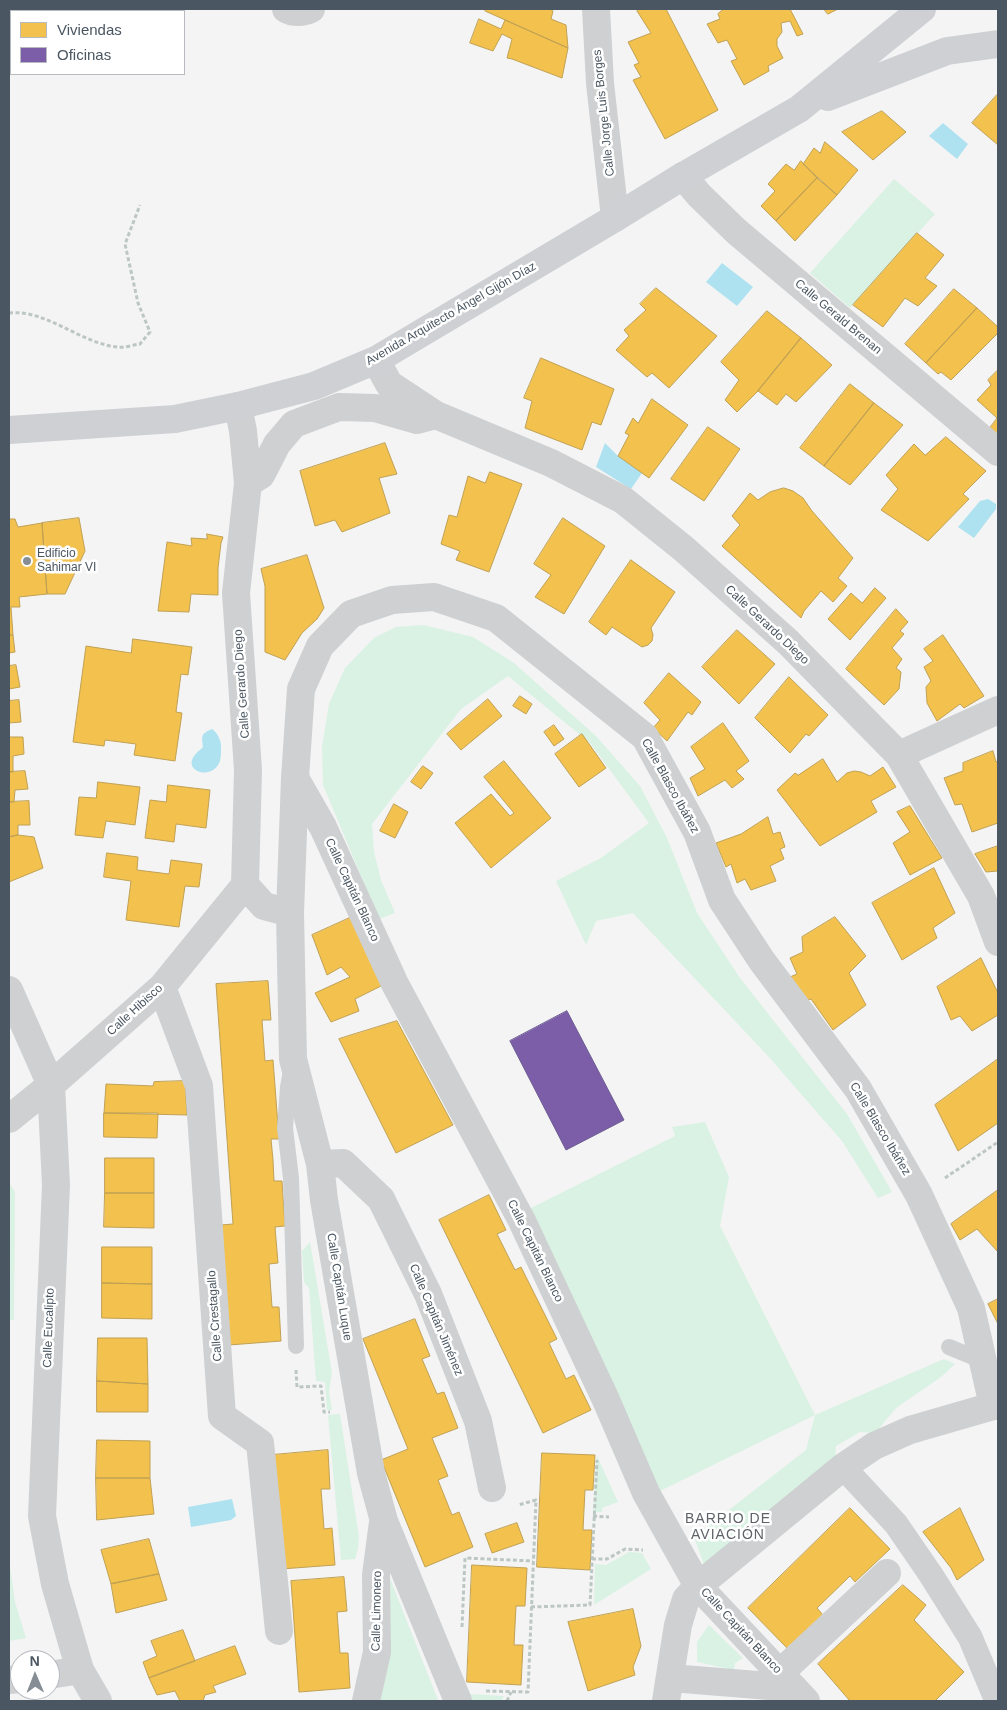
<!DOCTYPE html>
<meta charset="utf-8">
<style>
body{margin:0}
#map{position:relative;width:1007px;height:1710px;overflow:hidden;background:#f4f4f4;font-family:Arial,sans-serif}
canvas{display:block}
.frame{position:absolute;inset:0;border:10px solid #4a5661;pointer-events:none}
.legend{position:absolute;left:10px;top:10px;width:175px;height:65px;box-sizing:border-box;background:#fff;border:1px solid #b7bbc0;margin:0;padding:6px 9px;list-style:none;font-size:15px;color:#4a5661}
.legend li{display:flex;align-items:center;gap:10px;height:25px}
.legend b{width:25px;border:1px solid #b7bbc0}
.north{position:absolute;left:10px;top:1650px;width:50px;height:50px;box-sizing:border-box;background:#fff;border:1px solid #b7bbc0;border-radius:50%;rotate:359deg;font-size:14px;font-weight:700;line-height:20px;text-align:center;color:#4a5661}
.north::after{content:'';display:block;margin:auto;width:18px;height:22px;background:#868d94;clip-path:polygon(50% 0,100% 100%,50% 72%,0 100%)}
</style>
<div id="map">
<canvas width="1007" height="1710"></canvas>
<div class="frame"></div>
<ul class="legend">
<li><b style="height:14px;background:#f2c14e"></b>Viviendas</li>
<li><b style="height:14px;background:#7b5ea7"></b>Oficinas</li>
</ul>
<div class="north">N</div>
</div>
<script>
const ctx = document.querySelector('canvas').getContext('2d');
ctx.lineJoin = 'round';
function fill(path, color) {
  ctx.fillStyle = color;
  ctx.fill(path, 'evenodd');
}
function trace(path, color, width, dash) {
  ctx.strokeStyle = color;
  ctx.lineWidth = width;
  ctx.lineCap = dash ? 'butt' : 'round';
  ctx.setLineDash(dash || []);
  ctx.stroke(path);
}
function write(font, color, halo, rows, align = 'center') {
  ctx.font = font + ' Arial,sans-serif';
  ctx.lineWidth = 5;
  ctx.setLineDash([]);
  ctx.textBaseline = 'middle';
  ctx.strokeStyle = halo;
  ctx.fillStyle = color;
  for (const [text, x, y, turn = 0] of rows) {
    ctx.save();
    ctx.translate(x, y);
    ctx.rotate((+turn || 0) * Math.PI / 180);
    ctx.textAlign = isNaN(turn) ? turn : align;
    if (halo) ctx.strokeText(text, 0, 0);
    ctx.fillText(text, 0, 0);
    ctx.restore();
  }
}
const green = new Path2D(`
 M 894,179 L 935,214 L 850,308 L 810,273 Z
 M 423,625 L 473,637 L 514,663 L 596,736 L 640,786 L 667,838 L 697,913 L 740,978 L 847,1114 L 892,1192 L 878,1198 L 842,1141 L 768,1056 L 633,913 L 596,921 L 586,945 L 556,881 L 601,858 L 649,823 L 590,743 L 508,676 L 461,709 L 372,824 L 374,852 L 381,880 L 395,913 L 379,919 L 323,785 L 322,747 L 329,704 L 345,668 L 374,638 L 396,627 Z
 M 705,1122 L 729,1177 L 720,1226 L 815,1415 L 944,1359 L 955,1364 L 941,1377 L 896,1408 L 875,1433 L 860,1432 L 836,1446 L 835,1458 L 706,1570 L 694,1537 L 806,1450 L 815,1415 L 658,1492 L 525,1211 L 675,1136 L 672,1127 Z
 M 9,1183 L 15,1192 L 14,1320 L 9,1320 Z
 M 310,1242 L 332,1373 L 329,1391 L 332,1410 L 327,1410 L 325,1382 L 316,1381 L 309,1288 L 304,1282 L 302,1251 Z
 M 340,1414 L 359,1537 L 358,1549 L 355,1559 L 341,1560 L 328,1415 Z
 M 597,1456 L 618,1502 L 602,1508 L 602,1512 L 593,1512 Z
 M 629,1552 L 642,1553 L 651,1569 L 594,1605 L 595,1564 L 606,1565 Z
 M 9,1559 L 15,1602 L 26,1638 L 9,1641 Z
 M 389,1576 L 438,1700 L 380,1701 L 385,1677 Z
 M 709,1625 L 743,1658 L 735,1663 L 734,1670 L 697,1662 L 697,1642 Z
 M 468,1694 L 504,1696 L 501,1701 L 472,1701 Z`);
const water = new Path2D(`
 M 943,123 L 968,144 L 957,159 L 929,136 Z
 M 722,263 L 753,287 L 737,306 L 706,282 Z
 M 605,443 L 618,456 L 642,473 L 631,489 L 596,467 Z
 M 988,499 L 996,504 L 996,509 L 974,538 L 958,527 L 980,501 Z
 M 212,729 C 218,733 222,742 221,749 C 221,752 221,757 220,761 C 213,781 183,772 194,756 C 196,753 200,750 203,747 C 202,736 200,734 212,729 Z
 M 232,1499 L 236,1516 L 231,1520 L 191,1527 L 188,1507 Z`);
const homes = new Path2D(`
 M 486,9 L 550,9 L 553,11 L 551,19 L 566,25 L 568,48 L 485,11 Z
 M 640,9 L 666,9 L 718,110 L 665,139 L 633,80 L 641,77 L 634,65 L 639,63 L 628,42 L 651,33 L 637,11 Z
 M 724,9 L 790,9 L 803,34 L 797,36 L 790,21 L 781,23 L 782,32 L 777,39 L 777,46 L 783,58 L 768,66 L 769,71 L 744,85 L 731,61 L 737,59 L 727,40 L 718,43 L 707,24 L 720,19 L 718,14 Z
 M 824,9 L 838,9 L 828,14 Z
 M 479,19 L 501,29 L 505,20 L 568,48 L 562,78 L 512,59 L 507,58 L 512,39 L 502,34 L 493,51 L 470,43 Z
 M 997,95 L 998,96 L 998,145 L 972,123 Z
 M 882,111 L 906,132 L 873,160 L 842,132 Z
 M 825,142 L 858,170 L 837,195 L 803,164 L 814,148 L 820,153 Z
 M 801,161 L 817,178 L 776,221 L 761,206 L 775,191 L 768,184 L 786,164 L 794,170 Z
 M 817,178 L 837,195 L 795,241 L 776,221 Z
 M 917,233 L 944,255 L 925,278 L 937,286 L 918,306 L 905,298 L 883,327 L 853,305 Z
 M 656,288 L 717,336 L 669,388 L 652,373 L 647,377 L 616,350 L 629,336 L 624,330 L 646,310 L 640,304 Z
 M 954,289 L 977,308 L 926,363 L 905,344 Z
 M 977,308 L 998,327 L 998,333 L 951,380 L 941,372 L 938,374 L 926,363 Z
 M 767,311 L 801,338 L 758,391 L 737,412 L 725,400 L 739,380 L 721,362 Z
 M 801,338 L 832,365 L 796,402 L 786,394 L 777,405 L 758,391 Z
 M 541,358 L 614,389 L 601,425 L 592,422 L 582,450 L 525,428 L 532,401 L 524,398 Z
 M 998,370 L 998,417 L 997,418 L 977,400 L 991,385 L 988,380 Z
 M 850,384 L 874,403 L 824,466 L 800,448 Z
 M 652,399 L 688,425 L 649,478 L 618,456 L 629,435 L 625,433 L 633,418 L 638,423 Z
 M 874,403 L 903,425 L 850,485 L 824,466 Z
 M 998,417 L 998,435 L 990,428 Z
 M 708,427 L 740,449 L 704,501 L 671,479 Z
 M 946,437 L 986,471 L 963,494 L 969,499 L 928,541 L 881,510 L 898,489 L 886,475 L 914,444 L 925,455 Z
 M 385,443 L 397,474 L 379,478 L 390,513 L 342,532 L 335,520 L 315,526 L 300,471 Z
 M 490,472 L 522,484 L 489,572 L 456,560 L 460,551 L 441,544 L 449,515 L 457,517 L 468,476 L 485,483 Z
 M 784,488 L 793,491 L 803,498 L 812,511 L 853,558 L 838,578 L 847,586 L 833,602 L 821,591 L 804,611 L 801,618 L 722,546 L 740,525 L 732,516 L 750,493 L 758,500 L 770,492 Z
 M 79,518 L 85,551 L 65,594 L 47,594 L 42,523 Z
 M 563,518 L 605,546 L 564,614 L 535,597 L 551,575 L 534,564 Z
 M 9,519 L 15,519 L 18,527 L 42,523 L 47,594 L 19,597 L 20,607 L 11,607 L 13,635 L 9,635 Z
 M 207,534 L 223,537 L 221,543 L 218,568 L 218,595 L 191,594 L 189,612 L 158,611 L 167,542 L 192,546 L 191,538 L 207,539 Z
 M 307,555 L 324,608 L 317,619 L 302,633 L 285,660 L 265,652 L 265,586 L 261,569 Z
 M 631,560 L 675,592 L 651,628 L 653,635 L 652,641 L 648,645 L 642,647 L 612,627 L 606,635 L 589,622 Z
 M 875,588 L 886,598 L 850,640 L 828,619 L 851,593 L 862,603 Z
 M 896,609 L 908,622 L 900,631 L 904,634 L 892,648 L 902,659 L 896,668 L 901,672 L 899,689 L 884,705 L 846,669 Z
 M 737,630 L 775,664 L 739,704 L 702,667 Z
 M 9,635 L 13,635 L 15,652 L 9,653 Z
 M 943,635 L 984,696 L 964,708 L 960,704 L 937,721 L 927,703 L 926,687 L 931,681 L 924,667 L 933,661 L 924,649 Z
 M 133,639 L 192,647 L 188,675 L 181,674 L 176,712 L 182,713 L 175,761 L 134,755 L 136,744 L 105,740 L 104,746 L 73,742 L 86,646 L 131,653 Z
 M 16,665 L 20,687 L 9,689 L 9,666 Z
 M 669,673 L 701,702 L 692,715 L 688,712 L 667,741 L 653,728 L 660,720 L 644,703 Z
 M 789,677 L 828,715 L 809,736 L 806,734 L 790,753 L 755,718 Z
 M 520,696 L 532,704 L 526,714 L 513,706 Z
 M 488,699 L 502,716 L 461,750 L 447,734 Z
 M 19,700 L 21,722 L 9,723 L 9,701 Z
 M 723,723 L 749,761 L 736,771 L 744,779 L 732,788 L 725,780 L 698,796 L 690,778 L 705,769 L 691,747 Z
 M 554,725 L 564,739 L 554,746 L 544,732 Z
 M 582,734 L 606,768 L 579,787 L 555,754 Z
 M 9,737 L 23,737 L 24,754 L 13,756 L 13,772 L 9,772 Z
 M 993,751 L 996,762 L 998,761 L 998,823 L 972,832 L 962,804 L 955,805 L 944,778 L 963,771 L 963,763 Z
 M 823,759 L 837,782 L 847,773 L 854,771 L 861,772 L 870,776 L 883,767 L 896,787 L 871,801 L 877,812 L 820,846 L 777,790 L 795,773 L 798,775 Z
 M 504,761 L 551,818 L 491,868 L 455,823 L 491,794 L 510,816 L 514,813 L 484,777 Z
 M 423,766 L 433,773 L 421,789 L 411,782 Z
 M 25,771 L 28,789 L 15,790 L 14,802 L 9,802 L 9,772 Z
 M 98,782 L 140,787 L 135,825 L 106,821 L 103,838 L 75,835 L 79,797 L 96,798 Z
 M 168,785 L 210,790 L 206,828 L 176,824 L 174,842 L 145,838 L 150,800 L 166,802 Z
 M 29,801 L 30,825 L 18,825 L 18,835 L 9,837 L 9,802 Z
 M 394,804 L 408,812 L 395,838 L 380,831 Z
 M 910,806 L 942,858 L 910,875 L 893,843 L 910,832 L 897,812 Z
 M 768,817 L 773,834 L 780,832 L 785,847 L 780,849 L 784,859 L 770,866 L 776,881 L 751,890 L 745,879 L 737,883 L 731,864 L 726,867 L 716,843 L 741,834 Z
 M 18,835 L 34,837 L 43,868 L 9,882 L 9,837 Z
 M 998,846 L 998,871 L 986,872 L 975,854 Z
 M 107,853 L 138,857 L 137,870 L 169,874 L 171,860 L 202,864 L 199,887 L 185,886 L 179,927 L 126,920 L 131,881 L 104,877 Z
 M 934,868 L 955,913 L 933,928 L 937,938 L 902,960 L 872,903 Z
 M 354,916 L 385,984 L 355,999 L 359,1011 L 331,1022 L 315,993 L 350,977 L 341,967 L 327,975 L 312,935 Z
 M 835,917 L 866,956 L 849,973 L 866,1005 L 833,1030 L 811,999 L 805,1001 L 790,977 L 797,974 L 790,958 L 803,952 L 802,937 Z
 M 981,958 L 998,993 L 998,1015 L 972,1031 L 960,1016 L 951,1020 L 937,987 Z
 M 268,981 L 271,1020 L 262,1020 L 265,1061 L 273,1060 L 279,1139 L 271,1139 L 273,1160 L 274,1181 L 282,1181 L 285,1226 L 275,1227 L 278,1263 L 269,1264 L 272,1307 L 279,1307 L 281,1341 L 229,1345 L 221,1225 L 233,1224 L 216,984 Z
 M 397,1021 L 453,1125 L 396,1153 L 339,1039 Z
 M 998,1059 L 998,1123 L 958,1151 L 935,1105 Z
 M 185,1081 L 187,1115 L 104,1113 L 106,1084 L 153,1086 L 154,1082 Z
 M 104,1113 L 158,1113 L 157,1138 L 104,1137 Z
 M 105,1158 L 154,1158 L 154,1193 L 105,1193 Z
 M 998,1190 L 998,1252 L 977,1229 L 960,1240 L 951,1224 Z
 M 105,1193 L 154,1193 L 154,1228 L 104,1227 Z
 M 489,1195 L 506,1230 L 497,1234 L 515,1270 L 521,1267 L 557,1339 L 549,1343 L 566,1379 L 574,1375 L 591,1410 L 543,1433 L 439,1220 Z
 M 102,1247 L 152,1247 L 152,1284 L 102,1283 Z
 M 102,1283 L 152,1284 L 152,1319 L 102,1318 Z
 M 998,1299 L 998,1324 L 988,1304 Z
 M 415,1319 L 430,1356 L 422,1359 L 437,1394 L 444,1392 L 458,1428 L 432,1438 L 448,1476 L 438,1480 L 452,1515 L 459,1512 L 473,1547 L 425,1567 L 381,1460 L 408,1449 L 363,1339 Z
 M 98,1338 L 147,1338 L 148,1384 L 97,1381 Z
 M 97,1381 L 148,1384 L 148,1412 L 97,1412 Z
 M 97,1440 L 150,1441 L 150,1478 L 96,1478 Z
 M 328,1450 L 330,1489 L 321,1489 L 324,1529 L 332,1528 L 335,1565 L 281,1569 L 272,1455 Z
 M 542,1453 L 595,1455 L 593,1490 L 585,1490 L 583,1530 L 592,1530 L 590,1570 L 537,1567 Z
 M 96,1478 L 150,1478 L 154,1514 L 97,1520 Z
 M 850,1508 L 890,1549 L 855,1582 L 850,1576 L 817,1608 L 823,1615 L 788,1649 L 748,1608 Z
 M 960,1508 L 984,1560 L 957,1580 L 951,1568 L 923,1532 Z
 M 517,1523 L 524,1542 L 492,1553 L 485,1534 Z
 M 149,1539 L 159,1574 L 111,1584 L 101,1550 Z
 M 472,1565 L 527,1568 L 525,1606 L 516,1606 L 514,1645 L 523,1645 L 521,1685 L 467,1682 Z
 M 159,1574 L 167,1600 L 116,1613 L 111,1584 Z
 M 344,1577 L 347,1611 L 337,1612 L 340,1653 L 348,1653 L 350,1688 L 299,1692 L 291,1581 Z
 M 903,1585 L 926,1605 L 914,1620 L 964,1672 L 935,1701 L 850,1701 L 818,1664 Z
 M 633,1609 L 641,1646 L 633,1667 L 635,1675 L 588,1691 L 568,1622 Z
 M 183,1630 L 195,1661 L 149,1678 L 143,1662 L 157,1656 L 151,1641 Z
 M 235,1646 L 246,1674 L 213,1686 L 216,1692 L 205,1695 L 203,1701 L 180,1701 L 175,1691 L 157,1695 L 149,1678 Z`);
const offices = new Path2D(`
 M 567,1011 L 624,1120 L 566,1150 L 510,1041 Z`);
const path = new Path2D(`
 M 9,313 C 46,309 80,343 117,347 C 124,348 133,345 140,344 L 150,332 L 138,303 L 125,244 L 140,205
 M 945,1178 L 998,1142
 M 296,1370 L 297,1387 L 321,1386 L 324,1412 L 330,1412
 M 593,1516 L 609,1517
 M 592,1559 L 607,1559 L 625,1549 L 643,1550
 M 531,1607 L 590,1605 L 597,1460
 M 462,1627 L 465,1558 L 533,1561
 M 486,1691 L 528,1692 L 536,1500 L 518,1505
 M 507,1701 L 511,1692`);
const service = new Path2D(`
 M 291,1071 L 288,1087 L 285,1128 L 291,1178 L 296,1346
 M 949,1347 L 983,1361`);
const pedestrian = new Path2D(`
 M 843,1467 L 896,1524 L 931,1575 L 970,1637 L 997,1701`);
const minor = new Path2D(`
 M 286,9 C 293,13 303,13 311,9
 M 596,9 L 600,83 L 615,218
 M 683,176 L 699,195 L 736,231 L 998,452
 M 376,360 L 389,384 L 436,415 L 551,463 L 623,500 L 684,549 L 788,642 L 899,755 L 981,896 L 998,942
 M 238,406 L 243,431 L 248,483 L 236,593 L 248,770 L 245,885
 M 248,483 L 261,475 L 277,444 L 294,424 L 339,407 L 375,408 L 417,420 L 436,415
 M 899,755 L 998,710
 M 295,778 L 323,827 L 395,984 L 522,1221 L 606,1400 L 646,1493 L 698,1586 L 806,1701
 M 245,885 L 264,906 L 290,913 L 293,1059 L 320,1164 L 324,1200 L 371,1473 L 384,1521 L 458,1701
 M 290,913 L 295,778 L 301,689 L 320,646 L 351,614 L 392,600 L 434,597 L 496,618 L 645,737 L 697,832 L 722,900 L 762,961 L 858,1089 L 919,1195 L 971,1308 L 993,1406
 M 162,987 L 199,1086 L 222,1416 L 260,1443 L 279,1631
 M 9,990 L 51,1085 L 56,1185 L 42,1516 L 55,1584 L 80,1670 L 98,1701
 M 9,1119 L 51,1085 L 162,987 L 245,885
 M 320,1164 L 343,1163 L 381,1199 L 428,1294 L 478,1421 L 492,1488
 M 780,1673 L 887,1573
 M 50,1675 L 80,1670
 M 671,1678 L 794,1688
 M 9,1680 L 20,1679
 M 366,1701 L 377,1652 L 376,1575 L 383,1522
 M 666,1701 L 678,1625 L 686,1599 L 698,1586 L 843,1467 L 874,1446 L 910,1430 L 993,1406 L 998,1406`);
const secondary = new Path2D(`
 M 828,97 L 947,51 L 998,44
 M 9,430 L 175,419 L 238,406 L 314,386 L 376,360 L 615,218 L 683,176 L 799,109 L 922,9`);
const markers = [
 [27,561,5,"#868d94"]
];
const streetNames = [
 ["Calle Jorge Luis Borges",604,113,-96],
 ["Avenida Arquitecto Ángel Gijón Díaz",451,314,-30],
 ["Calle Gerald Brenan",838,317,40],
 ["Calle Gerardo Diego",767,625,43],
 ["Calle Gerardo Diego",242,684,-94],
 ["Calle Blasco Ibáñez",670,786,61],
 ["Calle Capitán Blanco",352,890,65],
 ["Calle Hibisco",135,1010,-42],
 ["Calle Blasco Ibáñez",880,1129,59],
 ["Calle Capitán Blanco",535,1251,64],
 ["Calle Capitán Luque",339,1287,81],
 ["Calle Crestagallo",215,1316,-94],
 ["Calle Capitán Jiménez",436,1320,67],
 ["Calle Eucalipto",49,1328,-88],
 ["Calle Limonero",377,1611,-89],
 ["Calle Capitán Blanco",741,1631,47]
];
const poiNames = [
 ["Edificio",37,554],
 ["Sahimar VI",37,568]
];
const neighbourhoodNames = [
 ["BARRIO DE",728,1519],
 ["AVIACIÓN",728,1535]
];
fill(green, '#d9f2e3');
fill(water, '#aee2f0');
fill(homes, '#f2c14e');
trace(homes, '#c0a154', 1);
fill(offices, '#7b5ea7');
trace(offices, '#6c5c92', 1);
trace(path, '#bcc7c4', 3, [4, 2.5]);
trace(service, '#ced0d2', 16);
trace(pedestrian, '#ced0d2', 25);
trace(minor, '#ced0d2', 28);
trace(secondary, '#ced0d4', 28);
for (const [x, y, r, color] of markers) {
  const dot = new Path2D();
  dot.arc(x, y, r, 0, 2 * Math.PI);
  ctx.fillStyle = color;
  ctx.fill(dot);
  trace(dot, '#fff', 2);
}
write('12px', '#4a5661', '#fff', streetNames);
write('12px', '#4a5661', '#fff', poiNames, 'left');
ctx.letterSpacing = '1px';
write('14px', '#5f6368', '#fff', neighbourhoodNames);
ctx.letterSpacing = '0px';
</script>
